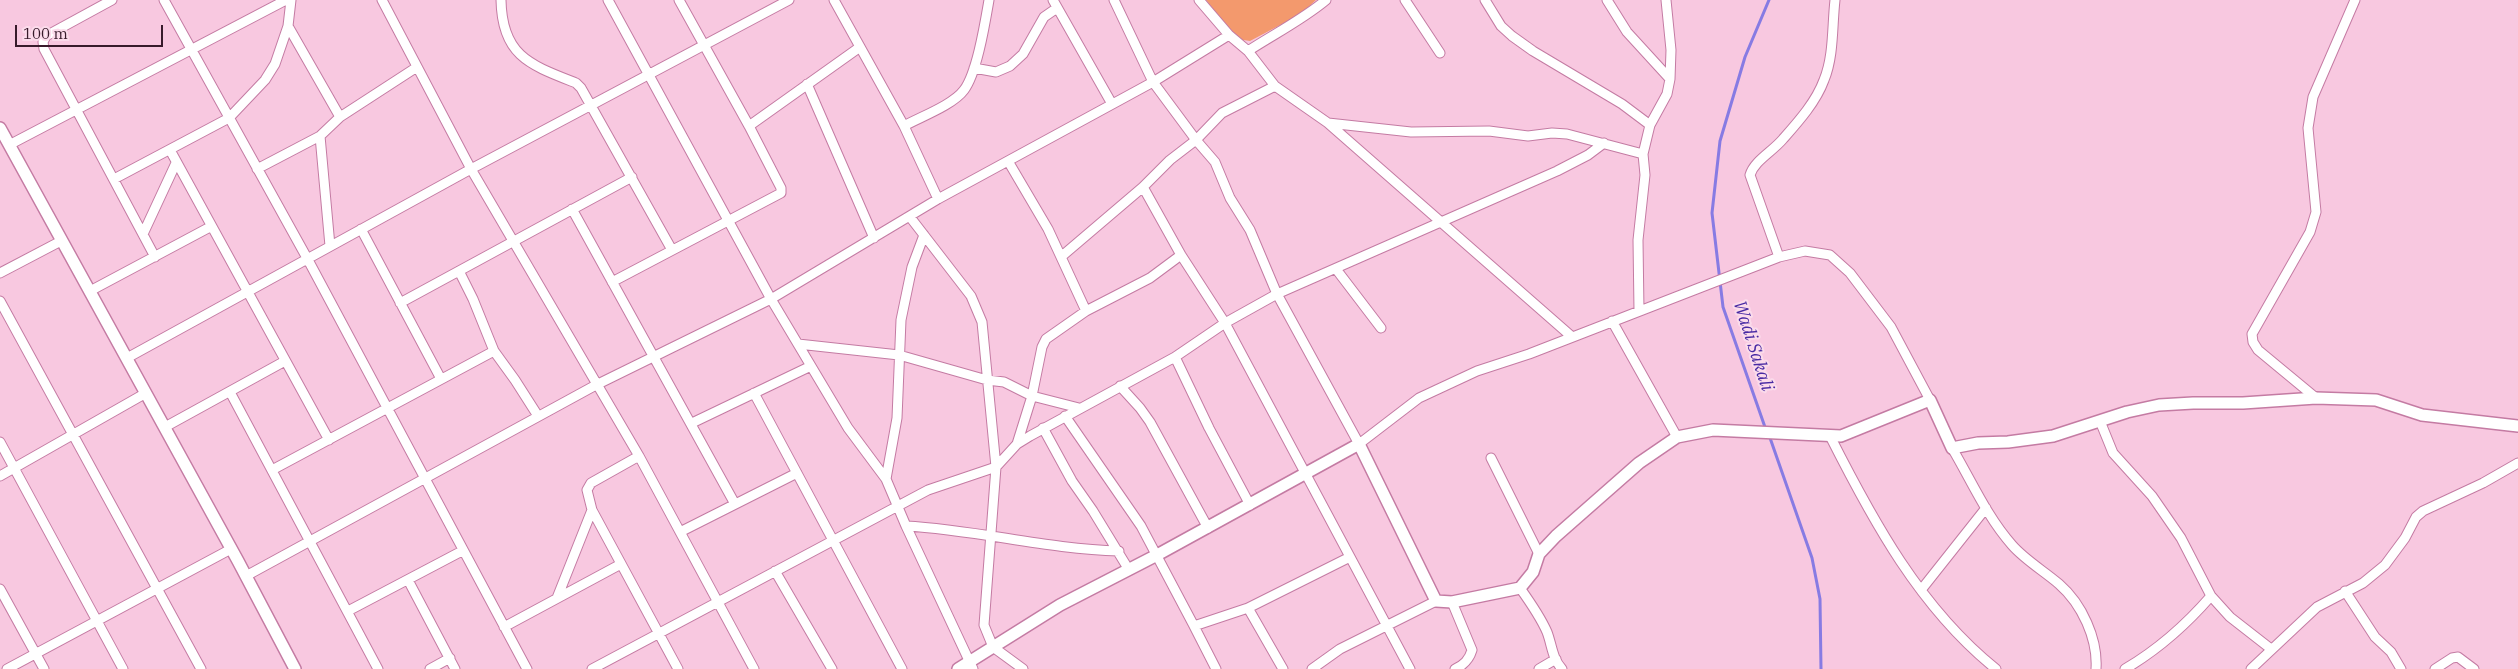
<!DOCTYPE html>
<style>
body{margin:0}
#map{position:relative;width:2518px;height:669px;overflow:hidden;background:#f8c8e0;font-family:"IBM Plex Serif",serif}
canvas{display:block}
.scale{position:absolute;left:15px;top:25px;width:148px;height:22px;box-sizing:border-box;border:2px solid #371a2b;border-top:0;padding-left:6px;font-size:15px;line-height:18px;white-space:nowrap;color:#371a2b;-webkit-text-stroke:4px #fbdbeb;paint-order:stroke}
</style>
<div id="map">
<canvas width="2518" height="669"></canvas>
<div class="scale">100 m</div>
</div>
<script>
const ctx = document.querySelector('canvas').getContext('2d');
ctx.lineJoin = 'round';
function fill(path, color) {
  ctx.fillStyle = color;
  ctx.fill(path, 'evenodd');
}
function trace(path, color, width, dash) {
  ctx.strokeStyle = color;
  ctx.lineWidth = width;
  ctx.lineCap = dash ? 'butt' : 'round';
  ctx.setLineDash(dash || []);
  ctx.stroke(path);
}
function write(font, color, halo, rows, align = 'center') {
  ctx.font = font + ' "IBM Plex Serif",serif';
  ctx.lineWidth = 4;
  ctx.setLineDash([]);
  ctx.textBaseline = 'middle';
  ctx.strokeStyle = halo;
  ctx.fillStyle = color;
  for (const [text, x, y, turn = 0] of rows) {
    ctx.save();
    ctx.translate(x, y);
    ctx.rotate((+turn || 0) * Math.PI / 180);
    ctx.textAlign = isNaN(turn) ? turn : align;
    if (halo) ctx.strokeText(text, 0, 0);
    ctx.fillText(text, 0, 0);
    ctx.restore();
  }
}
const green = new Path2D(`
 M 1206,0 L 1316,0 L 1301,14 L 1250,41 L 1237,39 Z`);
const stream = new Path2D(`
 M 1766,430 L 1723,307 L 1712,213 L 1720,141 L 1745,57 L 1769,0
 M 1769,435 L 1812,558 L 1820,599 L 1821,669`);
const minor = new Path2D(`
 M 112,0 L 46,36 L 43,42 L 44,49 L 155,257
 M 164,0 L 307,258 L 527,669
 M 291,0 L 288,26 L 340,117
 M 382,0 L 471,169 L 639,456 L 754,669
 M 501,0 C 502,56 530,65 576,83 L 581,88 L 672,250
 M 608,0 L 771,299 L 848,428 L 886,479 L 906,526 L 973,669
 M 834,0 L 904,126 L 938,199
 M 1053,0 L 1112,104
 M 1114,0 L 1153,82 L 1196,140 L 1215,162 L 1230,198 L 1250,230 L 1277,294 L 1359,444 L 1419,398 L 1477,371 L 1529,354 L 1779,257 L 1805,251 L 1830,255 L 1850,273 L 1891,327 L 1930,400
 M 1199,0 L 1229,35 L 1248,51 L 1275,86 L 1328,123 L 1571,336
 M 1405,0 L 1440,53
 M 1485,0 L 1501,26 L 1512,36 L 1533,51 L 1622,104 L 1650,125
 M 1607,0 L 1627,32 L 1670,79
 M 1248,51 C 1274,34 1302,20 1326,0
 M 974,68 L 996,72 L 1010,66 L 1023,54 L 1044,17 L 1057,8
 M 807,84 L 874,238
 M 1328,123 L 1411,132 L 1489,131 L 1528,136 L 1552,133 L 1567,134 L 1643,154
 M 749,126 L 860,47
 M 904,126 C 920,117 953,105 964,90 C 977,73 985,23 989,0
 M 320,136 L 330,246
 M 9,145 L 286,0
 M 170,150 L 329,440
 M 1008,161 L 1048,229 L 1086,311
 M 257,169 L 320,136 L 340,117 L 417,67
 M 114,179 L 229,118 L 265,80 L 275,64 L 288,26
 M 1143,187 L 1181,255 L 1225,323 L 1410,669
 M 572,209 L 735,504
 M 910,217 L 971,296 L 982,322 L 996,467 L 984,625 L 993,647 L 1023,669
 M 361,229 L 441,379
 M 143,234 L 176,163
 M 1062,256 L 1143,187 L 1170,160 L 1196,140 L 1222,113 L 1275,86
 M 1779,257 L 1750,175 C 1754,161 1772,152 1783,139 C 1798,122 1816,102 1824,80 C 1834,56 1832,26 1835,0
 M 1336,269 L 1381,328
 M 459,271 L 473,299 L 494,351 L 515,380 L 538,416
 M 0,273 L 61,241
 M 612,282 L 781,193 L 781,188 L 749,126 L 679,0
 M 90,291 L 210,227
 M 0,301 L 201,669
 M 400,303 L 632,177
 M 1639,311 L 1638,240 L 1645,175 L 1643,154 L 1650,125 L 1667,94 L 1670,79 L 1671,50 L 1666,0
 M 1612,321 L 1677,437
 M 798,344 L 899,355 L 987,380 L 1004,382 L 1032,396 L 1079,408
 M 127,358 L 471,169 L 789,0
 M 1120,386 L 1140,408 L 1150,422 L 1208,528
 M 230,392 L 378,669
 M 754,393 L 902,669
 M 2316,398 L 2258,350 L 2253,342 L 2252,334 L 2310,232 L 2316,212 L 2308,128 L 2313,97 L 2355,0
 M 1065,416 L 1141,526 L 1194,626 L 1248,608 L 1350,557
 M 2100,421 L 2113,453 L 2152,496 L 2181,538 L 2211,596 L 2230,617 L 2271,649
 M 692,423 L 811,366
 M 165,427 L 285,361
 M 1043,428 L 1072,481 L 1093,511 L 1129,570
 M 1830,436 C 1873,521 1920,608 1996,669
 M 0,442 L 123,669
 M 1017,444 L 1032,396 L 1042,347 L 1046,339 L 1086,311 L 1150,278 L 1181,255
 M 1952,448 C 1971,480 1987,517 2012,545 C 2025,560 2044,571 2059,584 C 2082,604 2098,639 2096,669
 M 639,456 L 591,483 L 587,490 L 592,510 L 678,669
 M 1491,458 L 1539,554
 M 272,470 L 494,351
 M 0,476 L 146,393
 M 886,479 L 897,418 L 901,320 L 912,267 L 924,235
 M 1250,505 L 1209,428 L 1175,357 L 1225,323 L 1277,294 L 1557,171 L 1588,155 L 1604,143
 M 906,526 C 978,530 1047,549 1119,551
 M 680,532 L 797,473
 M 775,571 L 832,669
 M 246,576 L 596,385 L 771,299 L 938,199 L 1153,82 L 1229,35
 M 408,580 L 455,669
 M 1520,588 C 1530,602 1540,616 1547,632 C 1552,645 1552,658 1562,669
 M 0,589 L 44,669
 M 1921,590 L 1986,508
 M 2345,591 L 2375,637 L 2391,652 L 2401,669
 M 557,598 L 592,510
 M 1452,602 L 1472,650 C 1469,660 1464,665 1455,669
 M 1248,608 L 1283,669
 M 348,611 L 462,551
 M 1194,626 L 1216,669
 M 504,627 L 621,564
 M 7,669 L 231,549
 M 430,669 L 450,658
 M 592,669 L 928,490 L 996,467 L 1017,444 L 1030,436 L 1175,357
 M 1312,669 L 1340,649 L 1436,601
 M 1539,669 L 1556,659
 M 2125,669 C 2159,649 2185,626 2211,596
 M 2251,669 L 2317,607 L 2363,583 L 2385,565 L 2405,538 L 2416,517 L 2423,511 L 2483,483 L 2518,463
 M 2435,669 L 2452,658 L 2458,657 L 2474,669`);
const tertiary = new Path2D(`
 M 0,128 L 238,561 L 295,669
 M 958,669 L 1060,605 L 1157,555 L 1359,444 L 1436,601 L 1452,602 L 1520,588 L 1533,572 L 1539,554 L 1556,536 L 1639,463 L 1677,437 L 1713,430 L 1841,436 L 1930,400 L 1952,448 L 1978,443 L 2008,442 L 2053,436 L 2127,412 L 2159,405 L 2193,403 L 2243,403 L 2316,398 L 2376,400 L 2422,415 L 2518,426`);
const waterNames = [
 ["Wadi Sakali",1753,346,72]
];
fill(green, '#f3996d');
trace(stream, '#877be3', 3);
trace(minor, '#c47ba3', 11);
trace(tertiary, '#c47ba3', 14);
trace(minor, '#fff', 9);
trace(tertiary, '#fff', 11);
write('italic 18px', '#482aa3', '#fbdbeb', waterNames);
</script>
